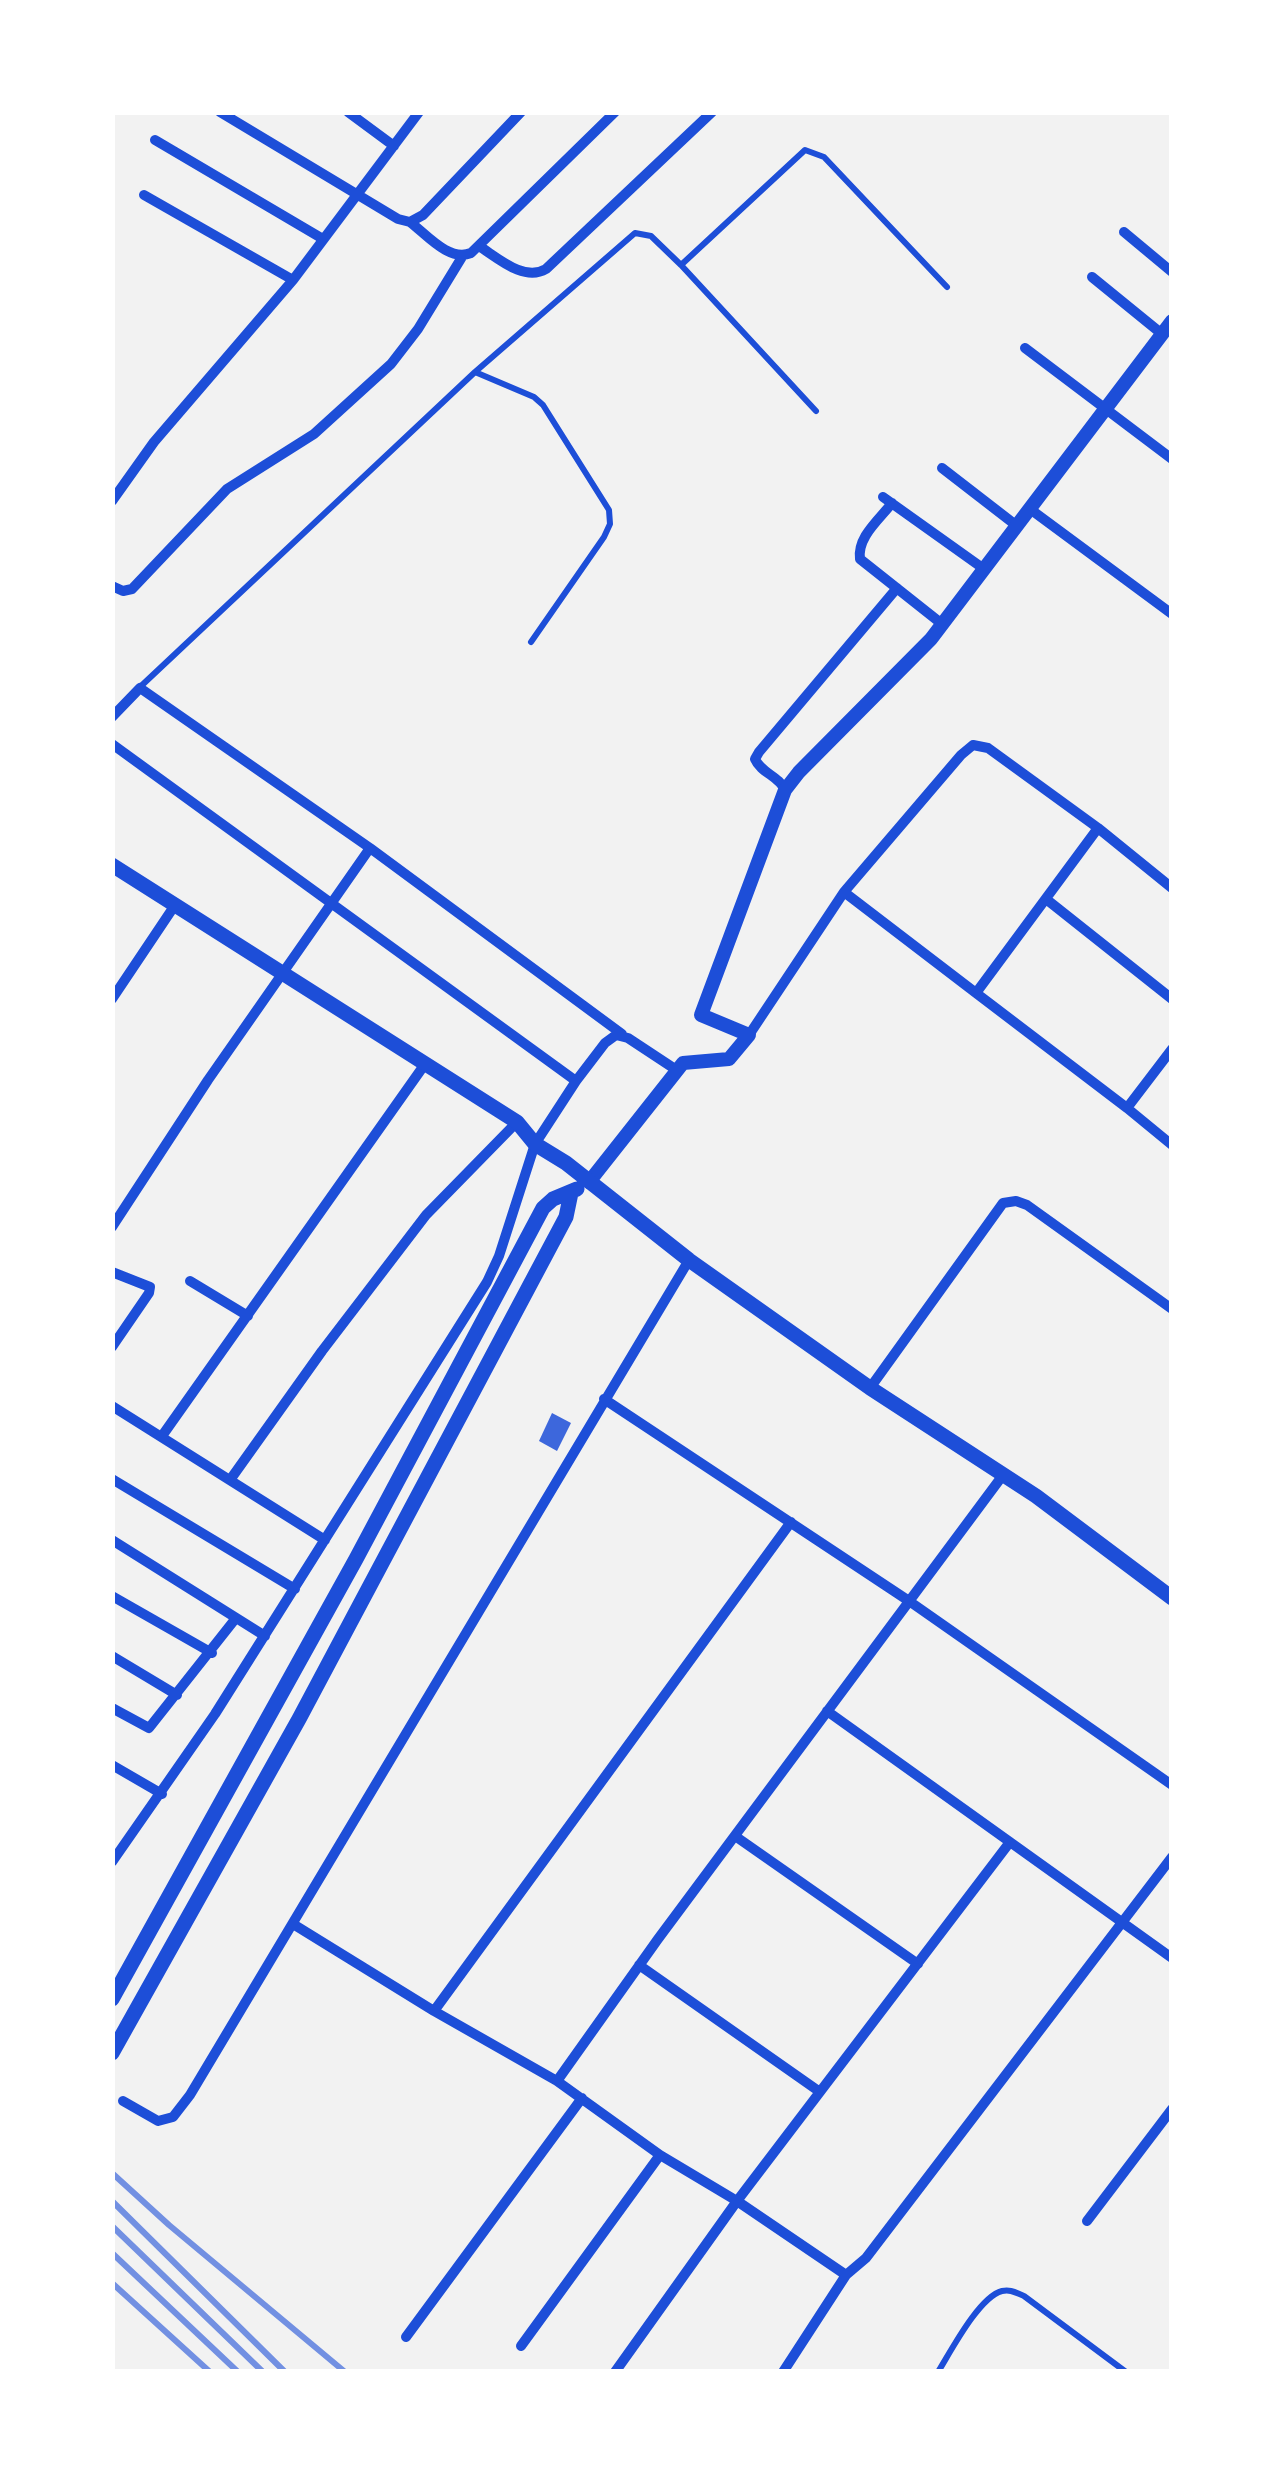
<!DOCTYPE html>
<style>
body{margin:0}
#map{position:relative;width:1284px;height:2484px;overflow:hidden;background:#f2f2f2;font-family:"Nunito Sans",sans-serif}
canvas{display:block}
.frame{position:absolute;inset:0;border:115px solid #fff;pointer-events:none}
</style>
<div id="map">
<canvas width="1284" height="2484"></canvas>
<div class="frame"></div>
</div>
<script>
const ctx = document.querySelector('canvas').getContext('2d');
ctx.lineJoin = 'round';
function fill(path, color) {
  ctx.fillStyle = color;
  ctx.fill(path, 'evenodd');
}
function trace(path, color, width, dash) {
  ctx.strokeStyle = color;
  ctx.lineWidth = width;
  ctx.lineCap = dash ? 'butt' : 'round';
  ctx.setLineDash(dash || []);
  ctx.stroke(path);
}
const building = new Path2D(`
 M 552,1413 L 571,1423 L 557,1451 L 539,1441 Z`);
const service = new Path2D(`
 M 681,265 L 816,411
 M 475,372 L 534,397 L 543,405 L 609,510 L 610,524 L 604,537 L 531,642
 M 140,687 L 475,372 L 635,233 L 651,236 L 681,265 L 805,150 L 824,157 L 947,287
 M 938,2372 C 951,2351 979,2297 1002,2291 C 1011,2289 1016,2293 1024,2296 L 1126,2372`);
const minor = new Path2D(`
 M 220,112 L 398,219 L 410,222 L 423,215 L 521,112
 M 348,112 L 394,146
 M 155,140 L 323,239
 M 144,195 L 293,280
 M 410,222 C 427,235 449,262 471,253 L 615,112
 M 1124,232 L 1172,272
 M 479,246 C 498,258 524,282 546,269 L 712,112
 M 1092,277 L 1162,334
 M 1025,348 L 1172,459
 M 942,468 L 1017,526
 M 883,497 L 984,569
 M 112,501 L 154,442 L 293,280 L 419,112
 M 892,503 C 879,520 857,537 860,559 L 942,624
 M 1030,509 L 1172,614
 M 112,586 L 123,591 L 132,589 L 227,489 L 314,434 L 391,364 L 418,329 L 462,257
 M 112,717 L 140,688 L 370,848 L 622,1034
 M 112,744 L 576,1081
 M 785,790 C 779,776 761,773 755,759 L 759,752 L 897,588
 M 844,892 L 961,755 L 973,745 L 988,748 L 1098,828 L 1172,888
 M 1046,899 L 1172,999
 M 976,993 L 1127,1108
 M 112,999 L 175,905
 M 749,1035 L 844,892 L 976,993 L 1098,828
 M 1172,1049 L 1127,1108 L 1172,1145
 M 112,1227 L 208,1080 L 370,848
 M 112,1272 L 150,1287 L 149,1293 L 112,1347
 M 190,1281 L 248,1316
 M 870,1388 L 1003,1203 L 1016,1201 L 1027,1205 L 1172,1309
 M 604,1399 L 909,1601 L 1172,1785
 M 112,1406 L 325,1540
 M 162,1436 L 425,1064
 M 1003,1475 L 658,1939 L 557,2081 L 660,2155 L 737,2201 L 846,2275 L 866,2258 L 1172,1857
 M 112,1479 L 295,1589
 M 230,1480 L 322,1351 L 426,1215 L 517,1122
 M 112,1540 L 265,1636
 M 112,1596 L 212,1653
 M 112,1656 L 177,1695
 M 112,1708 L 149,1728 L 236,1618
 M 827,1711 L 1172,1958
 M 112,1765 L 162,1794
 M 735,1836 L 918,1964
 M 112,1862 L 215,1714 L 487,1282 L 499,1256 L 535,1144 L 576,1081 L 605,1043 L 616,1035 L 628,1038 L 678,1071
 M 293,1924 L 434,2011 L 557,2081
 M 639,1965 L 820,2092
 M 434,2011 L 791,1522
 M 123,2101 L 158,2121 L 173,2117 L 190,2095 L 689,1260
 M 1087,2221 L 1172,2109
 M 406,2337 L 582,2098
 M 521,2346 L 660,2155
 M 615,2372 L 737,2201 L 1010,1842
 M 783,2372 L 846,2275`);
const tertiary = new Path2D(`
 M 589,1182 L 683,1063 L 729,1059 L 749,1035 L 701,1015 L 785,790 L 799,772 L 931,639 L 1172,321`);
const secondary = new Path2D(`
 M 112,865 L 517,1122 L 535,1144 L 566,1163 L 689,1260 L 870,1388 L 1036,1496 L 1172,1598
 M 112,1999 L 356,1559 L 543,1208 L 553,1199 L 577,1189
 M 112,2053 L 299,1719 L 566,1217 L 571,1193`);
const rail = new Path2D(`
 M 112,2173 L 169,2225 L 345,2372
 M 112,2201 L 285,2372
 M 112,2226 L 263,2372
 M 112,2253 L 238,2372
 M 112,2283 L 210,2372`);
fill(building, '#3d67dc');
trace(service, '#1d4ed8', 6);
trace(minor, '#1d4ed8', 10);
trace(tertiary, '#1d4ed8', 14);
trace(secondary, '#1d4ed8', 15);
trace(rail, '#7290e2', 6);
</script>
